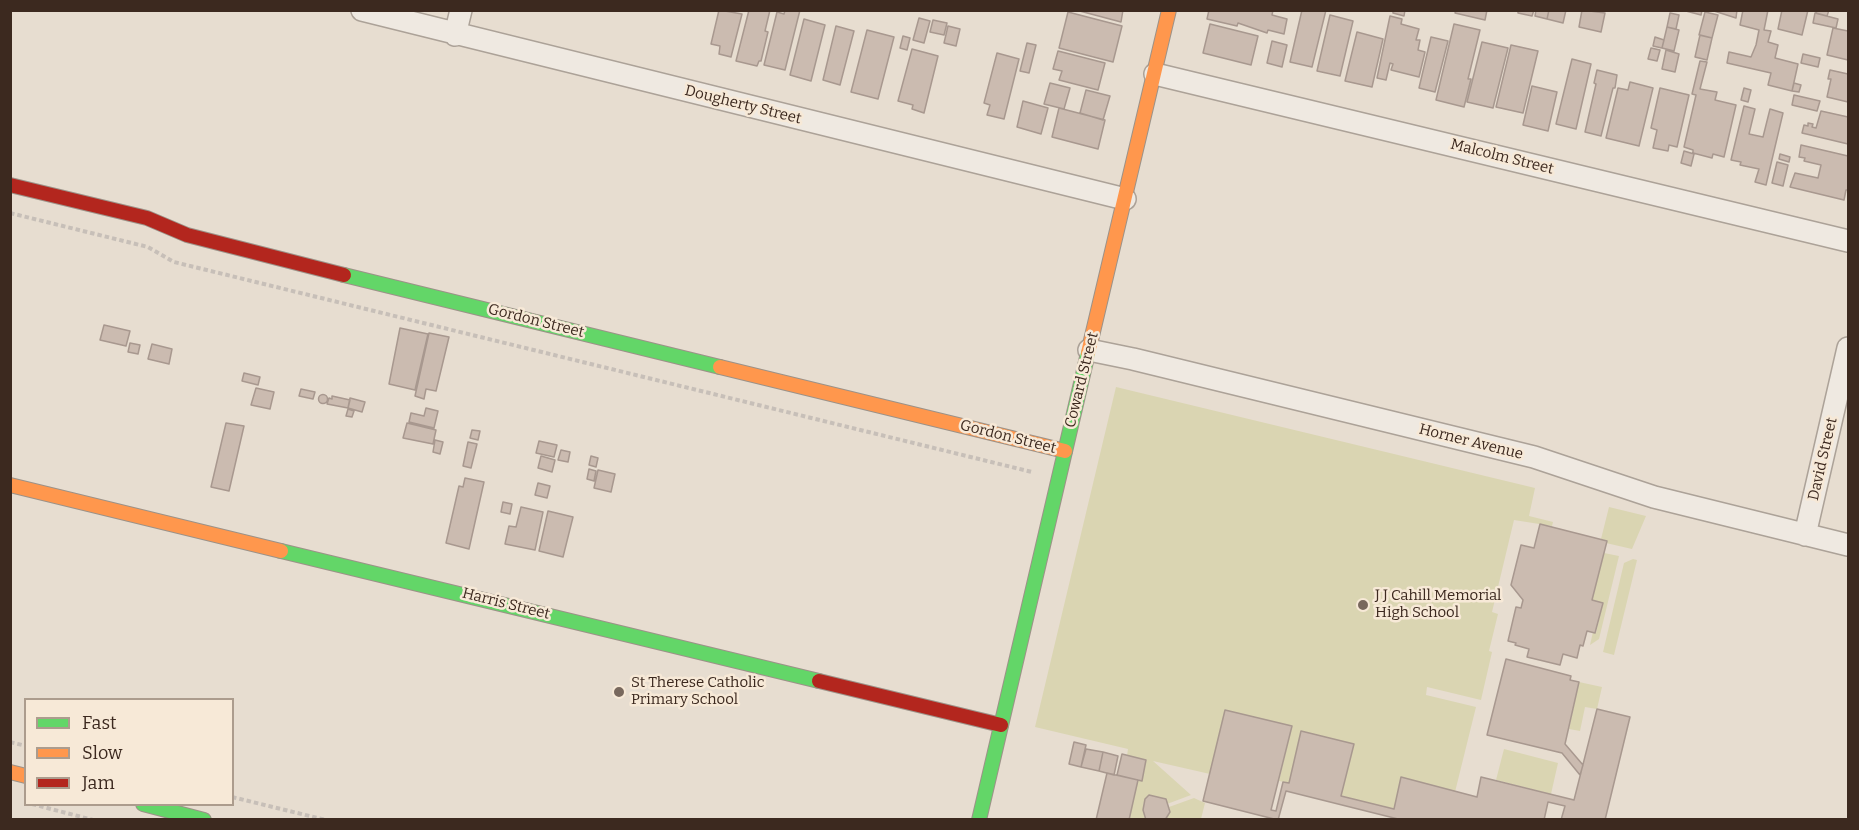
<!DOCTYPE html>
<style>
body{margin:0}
#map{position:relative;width:1859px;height:830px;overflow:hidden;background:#e7ddd0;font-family:Bitter,serif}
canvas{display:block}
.frame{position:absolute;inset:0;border:12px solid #3c291f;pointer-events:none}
.legend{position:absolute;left:24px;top:698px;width:210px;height:108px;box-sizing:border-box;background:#f7e9d7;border:2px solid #ac9c8d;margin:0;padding:8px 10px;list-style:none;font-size:18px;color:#3c291f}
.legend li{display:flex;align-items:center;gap:12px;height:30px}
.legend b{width:30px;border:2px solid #ac9c8d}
</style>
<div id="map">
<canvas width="1859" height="830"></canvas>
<div class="frame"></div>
<ul class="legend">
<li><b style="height:8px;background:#63d668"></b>Fast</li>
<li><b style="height:8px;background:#ff974d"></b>Slow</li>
<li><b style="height:8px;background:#b3261e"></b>Jam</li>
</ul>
</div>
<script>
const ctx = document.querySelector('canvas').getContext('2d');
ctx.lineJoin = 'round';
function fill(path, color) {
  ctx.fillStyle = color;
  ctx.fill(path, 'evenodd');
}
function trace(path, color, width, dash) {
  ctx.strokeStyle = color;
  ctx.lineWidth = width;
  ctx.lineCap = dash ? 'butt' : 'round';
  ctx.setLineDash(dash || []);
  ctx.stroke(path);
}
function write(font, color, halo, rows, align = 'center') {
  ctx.font = font + ' Bitter,serif';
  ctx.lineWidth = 5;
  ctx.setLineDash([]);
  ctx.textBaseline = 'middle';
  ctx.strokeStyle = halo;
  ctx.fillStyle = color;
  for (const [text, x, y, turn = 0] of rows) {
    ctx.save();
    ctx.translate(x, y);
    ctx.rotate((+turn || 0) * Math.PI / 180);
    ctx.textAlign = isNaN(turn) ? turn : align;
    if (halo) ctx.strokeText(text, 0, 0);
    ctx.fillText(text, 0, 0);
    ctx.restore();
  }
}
const green = new Path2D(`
 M 1116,387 L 1535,488 L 1529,516 L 1553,522 L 1552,526 L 1514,520 L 1492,612 L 1498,614 L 1489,651 L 1492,652 L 1481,700 L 1427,687 L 1426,695 L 1476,707 L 1455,792 L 1401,778 L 1394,809 L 1341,796 L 1354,744 L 1301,731 L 1289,783 L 1279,781 L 1292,726 L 1225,710 L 1210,774 L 1153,761 L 1191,795 L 1167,804 L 1166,799 L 1149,795 C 1141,802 1143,810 1146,819 L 1129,819 L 1138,780 L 1142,781 L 1146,760 L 1127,756 L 1128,749 L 1035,727 Z
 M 1609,507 L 1646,516 L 1632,549 L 1606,543 L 1607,541 L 1601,539 Z
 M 1604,553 L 1619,556 L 1599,639 L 1590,645 L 1593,632 L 1596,633 L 1603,603 L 1592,600 Z
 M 1633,559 L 1637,560 L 1614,655 L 1603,652 L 1624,563 Z
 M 1579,682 L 1602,687 L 1597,709 L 1585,707 L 1580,731 L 1569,729 Z
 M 1504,749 L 1558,763 L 1551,794 L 1496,780 Z
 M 1194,798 L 1205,803 L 1201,819 L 1165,820 L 1170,812 L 1169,807 Z`);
const building = new Path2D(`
 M 719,10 L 742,14 L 731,57 L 719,54 L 720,46 L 711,44 Z
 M 749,10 L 770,10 L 765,31 L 768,32 L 761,61 L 759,61 L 757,66 L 736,61 Z
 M 785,10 L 800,10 L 785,70 L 764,65 L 777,12 L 784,14 Z
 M 1076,10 L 1123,10 L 1121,22 Z
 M 1209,10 L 1273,10 L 1272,15 L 1287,19 L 1284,34 L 1268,30 L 1267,33 L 1238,23 L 1237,26 L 1207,19 Z
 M 1302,10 L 1326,10 L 1312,67 L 1290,62 Z
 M 1393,10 L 1405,10 L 1404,16 L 1393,13 Z
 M 1456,10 L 1487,10 L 1485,20 L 1455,13 Z
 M 1518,10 L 1534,10 L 1532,16 L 1518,13 Z
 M 1536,10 L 1549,10 L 1547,19 L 1535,16 Z
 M 1549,10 L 1566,10 L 1563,23 L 1547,19 Z
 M 1582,10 L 1605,13 L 1601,32 L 1579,27 Z
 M 1682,10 L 1702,10 L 1701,15 Z
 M 1711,10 L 1737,10 L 1736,18 Z
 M 1743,10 L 1768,10 L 1764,30 L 1771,31 L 1768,42 L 1778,45 L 1775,58 L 1798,64 L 1792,91 L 1768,85 L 1771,73 L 1727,63 L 1729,52 L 1751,57 L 1756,45 L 1759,30 L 1740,25 Z
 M 1782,10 L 1808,10 L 1802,35 L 1778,29 Z
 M 1817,10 L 1829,10 L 1827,16 L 1816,13 Z
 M 1068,12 L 1122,26 L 1113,62 L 1059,48 Z
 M 1705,12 L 1718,15 L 1712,38 L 1699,35 Z
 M 1670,13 L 1679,15 L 1676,29 L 1667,27 Z
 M 1815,13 L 1838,19 L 1836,28 L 1813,23 Z
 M 1330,15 L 1353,21 L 1340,76 L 1317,71 Z
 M 1390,16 L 1402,19 L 1401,24 L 1419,29 L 1416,40 L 1420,40 L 1418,50 L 1425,52 L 1419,77 L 1391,70 L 1393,64 L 1390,63 L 1386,80 L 1377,78 Z
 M 919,18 L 930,21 L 924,43 L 913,40 Z
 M 804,19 L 825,25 L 811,81 L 790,75 Z
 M 933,20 L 947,23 L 944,35 L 930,32 Z
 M 1210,24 L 1258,36 L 1251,65 L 1203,53 Z
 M 1454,24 L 1480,30 L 1468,79 L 1471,79 L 1464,107 L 1436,100 Z
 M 836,26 L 854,31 L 840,85 L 823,80 Z
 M 948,26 L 960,29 L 956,46 L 944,43 Z
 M 1667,27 L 1679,30 L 1674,51 L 1662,48 Z
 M 1833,28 L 1848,31 L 1848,60 L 1827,55 Z
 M 867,30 L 894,37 L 878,99 L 851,92 Z
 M 1357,32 L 1383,39 L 1372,87 L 1345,81 Z
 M 1700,35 L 1712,38 L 1707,60 L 1695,57 Z
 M 903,36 L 910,38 L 907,50 L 900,48 Z
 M 1431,37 L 1448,41 L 1435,92 L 1419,88 Z
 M 1655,37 L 1664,40 L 1662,48 L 1653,46 Z
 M 1272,41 L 1287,45 L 1282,67 L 1267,63 Z
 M 1482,42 L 1508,48 L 1493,108 L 1467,102 Z
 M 1027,43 L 1036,45 L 1029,73 L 1020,71 Z
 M 1511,45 L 1538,51 L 1523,113 L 1496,107 Z
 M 1651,48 L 1660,50 L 1657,61 L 1648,59 Z
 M 912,49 L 938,56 L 924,113 L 912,109 L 913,105 L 898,101 Z
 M 1666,50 L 1679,54 L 1675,72 L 1662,69 Z
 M 1058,51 L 1105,63 L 1098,90 L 1059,80 L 1062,71 L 1053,69 Z
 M 997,53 L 1019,59 L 1004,119 L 987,115 L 990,105 L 984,103 Z
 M 1803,54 L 1820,58 L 1818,67 L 1801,63 Z
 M 1572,59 L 1591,64 L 1576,129 L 1556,124 Z
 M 1700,61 L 1707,62 L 1700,89 L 1717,92 L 1715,100 L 1736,105 L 1724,157 L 1713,154 L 1712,158 L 1693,153 L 1693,150 L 1684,147 L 1696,95 L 1692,94 Z
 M 1597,70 L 1617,75 L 1615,88 L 1613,88 L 1601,136 L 1585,132 L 1596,84 L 1594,83 Z
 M 1830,70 L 1848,74 L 1848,102 L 1827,97 L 1831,79 L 1828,79 Z
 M 1630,82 L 1653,88 L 1639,146 L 1606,138 L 1618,88 L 1628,90 Z
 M 1050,83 L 1070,88 L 1064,109 L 1044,104 Z
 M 1794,83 L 1801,85 L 1799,92 L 1792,91 Z
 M 1532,86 L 1557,92 L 1548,131 L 1523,125 Z
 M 1660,88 L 1689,95 L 1677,147 L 1669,145 L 1668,151 L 1653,148 L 1657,130 L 1651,128 Z
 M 1744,88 L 1751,90 L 1748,102 L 1741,100 Z
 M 1086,90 L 1110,96 L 1103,120 L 1080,113 Z
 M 1794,95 L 1820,101 L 1817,111 L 1792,105 Z
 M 1023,101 L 1048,108 L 1041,134 L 1017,127 Z
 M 1744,106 L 1755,109 L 1749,134 L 1763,137 L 1770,109 L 1783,113 L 1766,185 L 1755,182 L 1759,169 L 1740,165 L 1741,162 L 1731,160 Z
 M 1059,108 L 1105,120 L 1098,149 L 1052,137 Z
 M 1821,111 L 1848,117 L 1848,144 L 1802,133 L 1804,125 L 1808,126 L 1808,123 L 1813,124 L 1812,127 L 1816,128 Z
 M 1801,145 L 1848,156 L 1848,190 L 1846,190 L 1844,200 L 1790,187 L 1795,173 L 1818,178 L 1821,165 L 1804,161 L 1805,158 L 1799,157 Z
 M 1684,151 L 1694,154 L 1691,166 L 1681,163 Z
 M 1780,154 L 1790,157 L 1789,162 L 1779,159 Z
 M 1777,162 L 1788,165 L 1783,186 L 1772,183 Z
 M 104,325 L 130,331 L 126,346 L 100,340 Z
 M 400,328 L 428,334 L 415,390 L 389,384 Z
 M 429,333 L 449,337 L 436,391 L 426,389 L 424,399 L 415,396 Z
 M 130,343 L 140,345 L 138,354 L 128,352 Z
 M 152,344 L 172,349 L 169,364 L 148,359 Z
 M 244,373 L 260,377 L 258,385 L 242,381 Z
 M 256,388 L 274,392 L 270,409 L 251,405 Z
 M 301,389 L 315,392 L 313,399 L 299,396 Z
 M318.5 399a4.5 4.5 0 1 1 9 0a4.5 4.5 0 1 1-9 0Z
 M 332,396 L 350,400 L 348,408 L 327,404 L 329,398 L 332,399 Z
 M 350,398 L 365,402 L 362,412 L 348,408 Z
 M 426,408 L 438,411 L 434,428 L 409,422 L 411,413 L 424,416 Z
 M 348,409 L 354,411 L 352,417 L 346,416 Z
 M 226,423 L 244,426 L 229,491 L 211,487 Z
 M 407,423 L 436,430 L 433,444 L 403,438 Z
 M 472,430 L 480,431 L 478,440 L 470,438 Z
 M 435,440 L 443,442 L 440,454 L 433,452 Z
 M 539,441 L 557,445 L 554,457 L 536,453 Z
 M 468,442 L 477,444 L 471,468 L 463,466 Z
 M 561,450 L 570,452 L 568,462 L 558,460 Z
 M 541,456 L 555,460 L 552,472 L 538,468 Z
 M 591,456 L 598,458 L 596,467 L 589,465 Z
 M 589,469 L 596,471 L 594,481 L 587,479 Z
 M 598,470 L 615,474 L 611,492 L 594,488 Z
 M 465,478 L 484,482 L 469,549 L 446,543 L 459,486 L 463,487 Z
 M 538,483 L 550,486 L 547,498 L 535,495 Z
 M 503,502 L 512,504 L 510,514 L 501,512 Z
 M 521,507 L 543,512 L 535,550 L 505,544 L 509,526 L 516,527 Z
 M 548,511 L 573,517 L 563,557 L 539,551 Z
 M 1540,524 L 1607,541 L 1592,600 L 1603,603 L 1595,633 L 1587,631 L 1583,646 L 1580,645 L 1577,658 L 1563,654 L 1560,665 L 1527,657 L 1529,649 L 1515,645 L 1516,643 L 1508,641 L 1516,607 L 1521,608 L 1523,600 L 1511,585 L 1521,545 L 1534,548 Z
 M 1506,659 L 1571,676 L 1570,680 L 1579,682 L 1565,744 L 1583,765 L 1580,775 L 1562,753 L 1487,735 Z
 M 1597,709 L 1630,717 L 1605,820 L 1561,820 L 1565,806 L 1548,802 L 1544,820 L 1402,820 L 1286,791 L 1278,820 L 1203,801 L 1225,710 L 1292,726 L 1271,810 L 1276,811 L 1283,782 L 1289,783 L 1301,731 L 1354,744 L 1341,796 L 1394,809 L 1401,777 L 1477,797 L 1481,777 L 1574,800 Z
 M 1074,742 L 1086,745 L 1081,767 L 1069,764 Z
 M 1086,749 L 1103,752 L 1099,771 L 1081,767 Z
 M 1103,752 L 1118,756 L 1114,775 L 1099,771 Z
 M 1122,754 L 1146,760 L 1142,781 L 1117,775 Z
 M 1107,773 L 1138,780 L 1129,820 L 1096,820 Z
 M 1149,795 L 1166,799 L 1170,812 L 1165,820 L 1146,820 L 1143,810 L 1145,799 Z`);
const path = new Path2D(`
 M 10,213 L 148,247 L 174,262 L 1032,472
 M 10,742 L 26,746
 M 232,797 L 326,820
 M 32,804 L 93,820`);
const street = new Path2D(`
 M 362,10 L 1125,199
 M 455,35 L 461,10
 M 1155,74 L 1848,241
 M 1089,350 L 1133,359 L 1534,457 L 1654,497 L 1848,545
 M 1805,535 L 1848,348`);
const fast = new Path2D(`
 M 344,275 L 720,367
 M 281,551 L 819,681
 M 143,804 L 204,820
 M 979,820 L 1088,353`);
const slow = new Path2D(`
 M 1088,353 L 1169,10
 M 720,367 L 1065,451
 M 10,485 L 281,551
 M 10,772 L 26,776`);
const jam = new Path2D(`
 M 10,185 L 147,218 L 187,235 L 344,275
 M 819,681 L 1001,725`);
const markers = [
 [1363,605,6,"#78685d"],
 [619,692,6,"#78685d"]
];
const streetNames = [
 ["Dougherty Street",743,105,14],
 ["Malcolm Street",1502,157,14],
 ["Gordon Street",536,321,14],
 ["Coward Street",1082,380,-76],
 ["Gordon Street",1008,437,14],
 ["Horner Avenue",1471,442,14],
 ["David Street",1823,459,-77],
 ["Harris Street",506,604,14]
];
const poiNames = [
 ["J J Cahill Memorial",1375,596],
 ["High School",1375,613],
 ["St Therese Catholic",631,683],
 ["Primary School",631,700]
];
fill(green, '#dad5b2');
fill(building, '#cbbbb0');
trace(building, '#a8988f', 1.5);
trace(street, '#aca298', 24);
trace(fast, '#9c9288', 16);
trace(slow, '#9c9288', 16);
trace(jam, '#9c9288', 16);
trace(path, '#c7bfb8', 4, [4.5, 3]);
trace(street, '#efe9e1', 21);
trace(fast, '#63d668', 14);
trace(slow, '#ff974d', 14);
trace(jam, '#b3261e', 14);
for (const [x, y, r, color] of markers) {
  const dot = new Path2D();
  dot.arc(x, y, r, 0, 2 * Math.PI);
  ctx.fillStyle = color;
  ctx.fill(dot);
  trace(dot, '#f7e9d7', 2);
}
write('15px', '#3c291f', '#f7e9d7', streetNames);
write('15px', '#3c291f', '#f7e9d7', poiNames, 'left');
</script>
